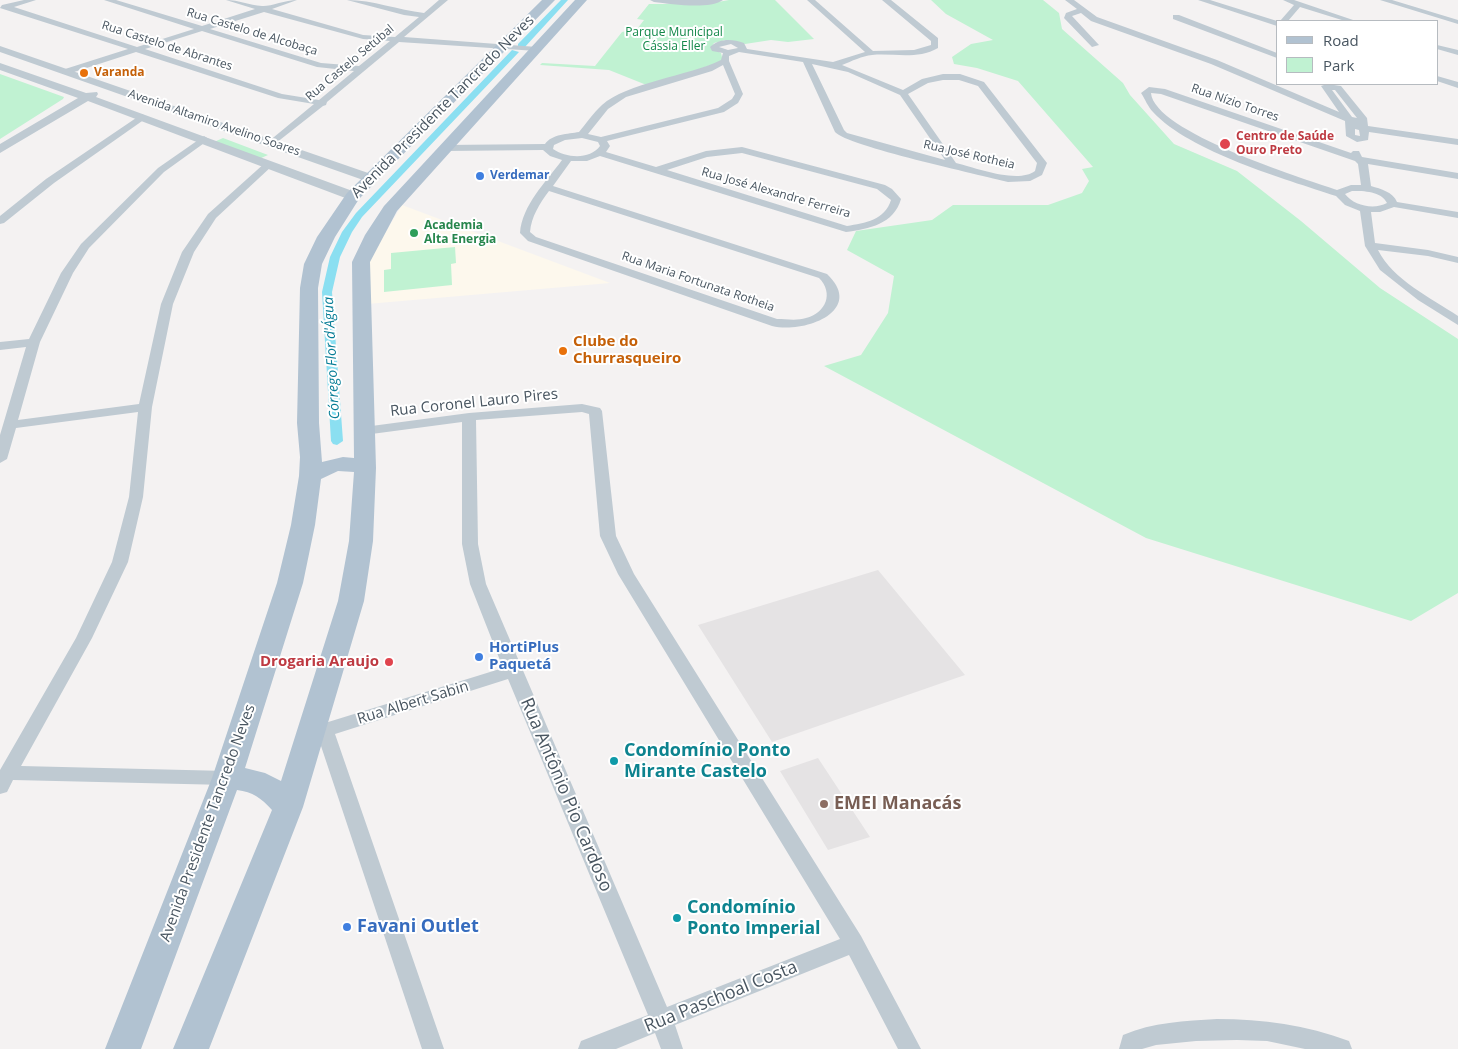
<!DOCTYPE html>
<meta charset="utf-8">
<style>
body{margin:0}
#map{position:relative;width:1458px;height:1049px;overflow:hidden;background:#f4f2f2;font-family:"Open Sans",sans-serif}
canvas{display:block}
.legend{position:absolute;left:1276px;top:20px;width:162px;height:65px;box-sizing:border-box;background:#fff;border:1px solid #b6bbc0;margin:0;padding:6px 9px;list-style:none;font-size:15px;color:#495661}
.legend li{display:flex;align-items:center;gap:10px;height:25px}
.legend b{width:25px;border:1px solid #b6bbc0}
</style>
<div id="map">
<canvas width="1458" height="1049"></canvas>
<ul class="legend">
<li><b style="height:6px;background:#b1c2d1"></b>Road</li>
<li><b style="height:14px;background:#c0f2d2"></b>Park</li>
</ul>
</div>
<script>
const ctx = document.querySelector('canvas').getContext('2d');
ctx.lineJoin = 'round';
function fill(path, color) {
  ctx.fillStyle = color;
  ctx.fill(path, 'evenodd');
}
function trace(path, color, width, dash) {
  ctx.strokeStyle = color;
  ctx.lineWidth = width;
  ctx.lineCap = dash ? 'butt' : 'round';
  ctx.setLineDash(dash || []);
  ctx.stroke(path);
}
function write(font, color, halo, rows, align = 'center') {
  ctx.font = font + ' "Open Sans",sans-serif';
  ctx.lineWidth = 4;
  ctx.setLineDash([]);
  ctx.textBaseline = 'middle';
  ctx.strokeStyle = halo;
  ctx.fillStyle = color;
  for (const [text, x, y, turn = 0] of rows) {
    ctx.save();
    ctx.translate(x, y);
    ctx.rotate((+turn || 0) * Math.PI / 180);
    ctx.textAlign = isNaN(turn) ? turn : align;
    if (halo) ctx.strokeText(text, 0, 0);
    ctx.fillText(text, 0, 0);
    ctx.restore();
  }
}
const commercial = new Path2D(`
 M 402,205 L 610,283 L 367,304 L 368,267 L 372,255 Z`);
const education = new Path2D(`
 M 878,570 L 965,675 L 772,742 L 698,625 Z
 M 818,758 L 870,837 L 828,850 L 780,771 Z`);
const green = new Path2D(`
 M 729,0 L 775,0 L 814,39 L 788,42 L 771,40 L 745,44 L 726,40 L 714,43 L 711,48 L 721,53 L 723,61 L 649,86 L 609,70 L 540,65 L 542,63 L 595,66 L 622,32 L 637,29 L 644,20 L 637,19 L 649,4 L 707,4 Z
 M 931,0 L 1043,0 L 1059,13 L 1062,29 L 1123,83 L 1130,95 L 1174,144 L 1237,171 L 1301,221 L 1380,288 L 1458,339 L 1458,593 L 1411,621 L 1146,538 L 824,366 L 861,355 L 888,313 L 894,276 L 847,250 L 856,231 L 932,220 L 953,205 L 1048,205 L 1082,193 L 1089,181 L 1082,169 L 1093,167 L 1018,81 L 977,68 L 954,64 L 952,57 L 971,44 L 993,40 L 946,14 Z
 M 0,74 L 64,97 L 63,99 L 0,139 Z
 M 223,138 L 268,155 L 259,159 L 214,142 Z
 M 455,247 L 456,263 L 451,264 L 452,285 L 384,292 L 384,270 L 391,269 L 391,253 Z`);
const canal = new Path2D(`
 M 561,0 L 568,0 L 524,48 L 518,48 L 518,44 Z
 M 512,50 L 519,52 L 362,217 L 352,232 L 340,257 L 332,292 L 343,441 L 337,445 L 333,444 L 331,441 L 322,292 L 330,257 L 342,232 L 356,213 Z`);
const minor = new Path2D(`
 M 24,0 L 36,0 L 14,7 L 137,47 L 194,29 L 104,0 L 116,0 L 202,26 L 255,9 L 226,0 C 239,0 249,5 262,6 C 269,7 285,0 297,0 L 272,9 L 363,35 L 395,37 L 419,17 L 404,15 L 347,0 C 373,0 398,10 424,13 L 439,0 L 448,0 L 404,37 L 537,47 L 541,49 L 537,51 L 399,42 L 327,102 L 326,105 L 323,106 L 271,147 L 266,144 L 268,142 L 314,104 L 278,98 L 136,52 L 68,74 L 62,74 L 62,70 L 128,49 L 0,8 L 2,5 ZM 264,12 L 363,39 L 390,41 L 359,66 L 321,63 L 210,29 ZM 202,31 L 317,67 L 354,71 L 319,100 L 282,94 L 145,49 Z
 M 650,0 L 723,0 C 708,10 672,4 654,2 Z
 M 807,0 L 815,0 L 873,51 L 914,50 L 931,45 L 931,41 L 882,0 L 891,0 L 938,38 L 938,48 C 917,60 894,53 872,55 C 862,56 852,61 842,65 L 903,90 L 922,79 L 943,74 L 960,74 L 984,82 L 1047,163 L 1042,175 L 1030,181 L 1008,182 C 981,175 847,146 835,132 L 803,62 L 739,52 L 729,56 L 729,61 L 743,94 L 738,103 L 724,112 L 607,141 L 610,146 L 606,152 L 656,167 L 706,151 L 742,147 L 885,185 L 892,189 L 901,199 C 894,224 869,229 846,232 L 600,156 L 587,161 L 571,161 L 553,186 L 827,274 C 866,311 804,334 772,326 L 528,241 L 520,233 C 522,205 546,182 562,160 L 550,156 L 543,150 L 445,151 L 440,148 L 445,145 L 545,144 C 552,134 568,134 579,132 C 586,124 593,113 602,105 C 626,83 688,76 721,60 L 723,53 L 712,51 L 710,47 C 720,38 732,39 744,43 L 747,49 L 833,62 L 865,52 ZM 731,44 L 738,48 L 728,50 L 719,47 ZM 812,64 L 848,72 L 900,95 L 945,160 L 847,133 L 844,130 ZM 723,65 L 735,94 L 732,99 L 718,108 L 601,137 L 588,134 L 608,109 L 626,97 L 712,71 ZM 943,80 L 959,80 L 978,86 L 1037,163 L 1035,171 C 1018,184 976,168 956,163 L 908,94 L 928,83 ZM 582,138 L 598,142 L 600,146 C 590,160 566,158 553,149 L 554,145 L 565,140 ZM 742,153 L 877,189 L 891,200 C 885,220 865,223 847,226 L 667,170 L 707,157 ZM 549,191 L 819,278 C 834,293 826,313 806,318 C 797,321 786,319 777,319 L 536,237 L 530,232 C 531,217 540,203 549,191 Z
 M 1065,0 L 1074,0 L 1097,17 L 1217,60 L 1339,112 L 1321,86 L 1327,84 L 1341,86 L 1367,118 L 1368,126 L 1458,139 L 1458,145 L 1369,132 L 1368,140 L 1357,142 L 1346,136 L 1345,121 L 1211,64 L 1091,21 L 1081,13 L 1072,16 L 1099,45 L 1092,47 L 1064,18 L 1066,13 L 1077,9 ZM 1332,90 L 1335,90 L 1357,118 L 1352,117 ZM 1355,129 L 1359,130 L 1360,136 L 1355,135 Z
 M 1198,0 L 1210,0 L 1277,21 L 1277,26 Z
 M 1283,0 L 1294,0 L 1356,21 L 1345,21 L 1300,7 L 1288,21 L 1280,21 L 1294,5 Z
 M 1380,0 L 1392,0 L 1458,20 L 1458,24 Z
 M 1173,15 L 1179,15 L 1277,53 L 1277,58 L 1173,19 Z
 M 1437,45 L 1458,50 L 1458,55 L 1437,49 Z
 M 1437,76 L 1458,82 L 1458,88 L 1437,81 Z
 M 1149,87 L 1165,89 L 1351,153 L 1353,151 L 1359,151 L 1362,157 L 1458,173 L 1458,179 L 1368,164 L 1371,186 C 1381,189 1393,192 1397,202 L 1458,212 L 1458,218 L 1394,207 L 1380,212 L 1371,212 L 1375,243 L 1428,250 L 1458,257 L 1458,263 L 1428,256 L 1378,250 C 1393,280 1431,298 1458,316 L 1458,325 L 1418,300 L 1380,270 L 1365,246 L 1360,211 L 1345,205 L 1336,196 C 1285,179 1190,152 1153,112 C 1148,107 1145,99 1141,93 ZM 1151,93 L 1161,94 L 1355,161 L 1358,164 L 1361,185 L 1351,185 L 1337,190 C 1302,178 1154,132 1151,93 ZM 1352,191 C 1364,191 1381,191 1387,203 C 1374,210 1354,206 1345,194 Z
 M 142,114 L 147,117 L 145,119 L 54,183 L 4,223 L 0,224 L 0,216 L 46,179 Z
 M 204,136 L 209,139 L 207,141 L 164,172 L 89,248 L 73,273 L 40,342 L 18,420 L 139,404 L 161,304 L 182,252 L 208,214 L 266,162 L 272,162 L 272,166 L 216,218 L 194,252 L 173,304 L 152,407 L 143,497 L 128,562 L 92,638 L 21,766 L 227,771 L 234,773 L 236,778 L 234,783 L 227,785 L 13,780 L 7,792 L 0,794 L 0,770 L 76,638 L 112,562 L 129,497 L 138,412 L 16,428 L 7,459 L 0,463 L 0,435 L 26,347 L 0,350 L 0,342 L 29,339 L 61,273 L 81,244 L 158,168 Z
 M 582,404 L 600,408 L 602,411 L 616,536 L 634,574 L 861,936 L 921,1049 L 898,1049 L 849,955 L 675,1025 L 683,1049 L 661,1049 L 655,1033 L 616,1049 L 578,1049 L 581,1041 L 648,1015 L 508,679 L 335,734 L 444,1049 L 422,1049 L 318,737 L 310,735 L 307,730 L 310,725 L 325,723 L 503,668 L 470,584 L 462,544 L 462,422 L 364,435 L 357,431 L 364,427 L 469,413 ZM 582,412 L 589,414 L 600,536 L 618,574 L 840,939 L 667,1007 L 486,584 L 478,544 L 476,420 Z
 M 1217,1019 C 1263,1019 1306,1025 1349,1041 L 1352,1049 L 1305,1049 L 1267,1041 L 1237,1040 L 1196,1041 L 1156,1045 L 1142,1049 L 1119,1049 L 1123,1035 C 1153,1022 1185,1021 1217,1019 Z`);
const tertiary = new Path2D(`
 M 0,46 L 374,175 L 376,178 L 370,182 L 366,181 L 0,52 Z
 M 0,63 L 86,93 L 97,92 L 98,94 L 96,97 L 358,193 L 359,196 L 358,199 L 348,199 L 88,101 L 0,153 L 0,144 L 78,98 L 0,70 Z`);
const primary = new Path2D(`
 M 542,0 L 555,0 L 359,199 L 335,237 L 322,264 L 318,288 L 319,423 L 322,462 L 343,457 L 354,458 L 352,262 L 365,235 L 384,206 L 575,0 L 587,0 L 397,211 L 370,262 L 376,468 L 373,541 L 364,601 L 303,807 L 209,1049 L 173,1049 L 272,810 C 261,798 253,792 237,790 L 141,1049 L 105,1049 L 212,778 L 277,583 L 291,525 L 299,476 L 300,457 L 297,423 L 300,288 L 304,264 L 317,237 L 347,193 ZM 338,471 L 354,472 L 349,541 L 338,601 L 281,781 L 265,773 L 245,768 L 303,583 L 315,525 L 321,479 Z`);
const markers = [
 [84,73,5,"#e8710a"],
 [1225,144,6,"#e0444e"],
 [480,176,5,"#3f7fe0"],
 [414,233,5,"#2e9e5b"],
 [563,351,5,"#e8710a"],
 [479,657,5,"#3f7fe0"],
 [389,662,5,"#e0444e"],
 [614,761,5,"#0f9aa8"],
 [824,804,5,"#8d6e63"],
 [677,918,5,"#0f9aa8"],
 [347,927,5,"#3f7fe0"]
];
const farStreetnames = [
 ["Rua Castelo de Alcobaça",252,32,17],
 ["Rua Castelo de Abrantes",167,46,18],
 ["Rua Castelo Setúbal",350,63,-40],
 ["Rua Nízio Torres",1235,103,19],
 ["Avenida Altamiro Avelino Soares",214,123,19],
 ["Rua José Rotheia",969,155,13],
 ["Rua José Alexandre Ferreira",776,193,16],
 ["Rua Maria Fortunata Rotheia",698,282,19]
];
const farParknames = [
 ["Parque Municipal",674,33],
 ["Cássia Eller",674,47]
];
const farFoodnames = [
 ["Varanda",94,73]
];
const farHealthnames = [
 ["Centro de Saúde",1236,137],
 ["Ouro Preto",1236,151]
];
const farShopnames = [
 ["Verdemar",490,176]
];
const farLeisurenames = [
 ["Academia",424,226],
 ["Alta Energia",424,240]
];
const farWaternames = [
 ["Córrego Flor d'Água",332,358,-93]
];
const streetNames = [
 ["Avenida Presidente Tancredo Neves",443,107,-45],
 ["Rua Coronel Lauro Pires",474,403,-6],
 ["Rua Albert Sabin",413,703,-17],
 ["Avenida Presidente Tancredo Neves",208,823,-70]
];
const foodNames = [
 ["Clube do",573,342],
 ["Churrasqueiro",573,359]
];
const shopNames = [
 ["HortiPlus",489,648],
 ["Paquetá",489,665]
];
const healthNames = [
 ["Drogaria Araujo",379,662]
];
const nearCulturenames = [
 ["Condomínio Ponto",624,751],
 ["Mirante Castelo",624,772],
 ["Condomínio",687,908],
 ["Ponto Imperial",687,929]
];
const nearStreetnames = [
 ["Rua Antônio Pio Cardoso",566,795,67],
 ["Rua Paschoal Costa",721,997,-22]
];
const nearEducationnames = [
 ["EMEI Manacás",834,804]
];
const nearShopnames = [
 ["Favani Outlet",357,927]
];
fill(commercial, '#fdf8ed');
fill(education, '#e5e3e4');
fill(green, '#c0f2d2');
fill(canal, '#8bdff1');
fill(minor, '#bfcad2');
fill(tertiary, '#bfcad2');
fill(primary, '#b1c2d1');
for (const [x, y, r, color] of markers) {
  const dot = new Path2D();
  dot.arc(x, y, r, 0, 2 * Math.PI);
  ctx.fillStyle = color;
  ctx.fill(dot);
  trace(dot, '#fff', 2);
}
write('12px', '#495661', '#fff', farStreetnames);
write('12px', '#13884a', '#fff', farParknames);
write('bold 12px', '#c56008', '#fff', farFoodnames, 'left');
write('bold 12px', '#be3a42', '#fff', farHealthnames, 'left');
write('bold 12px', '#366cbe', '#fff', farShopnames, 'left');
write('bold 12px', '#27864d', '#fff', farLeisurenames, 'left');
write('italic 14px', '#077d96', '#fff', farWaternames);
write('15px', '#495661', '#fff', streetNames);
write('bold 15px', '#c56008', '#fff', foodNames, 'left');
write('bold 15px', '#366cbe', '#fff', shopNames, 'left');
write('bold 15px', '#be3a42', '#fff', healthNames, 'right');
write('bold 18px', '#0d838f', '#fff', nearCulturenames, 'left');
write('18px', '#495661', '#fff', nearStreetnames);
write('bold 18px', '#785e54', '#fff', nearEducationnames, 'left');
write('bold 18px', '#366cbe', '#fff', nearShopnames, 'left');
</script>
